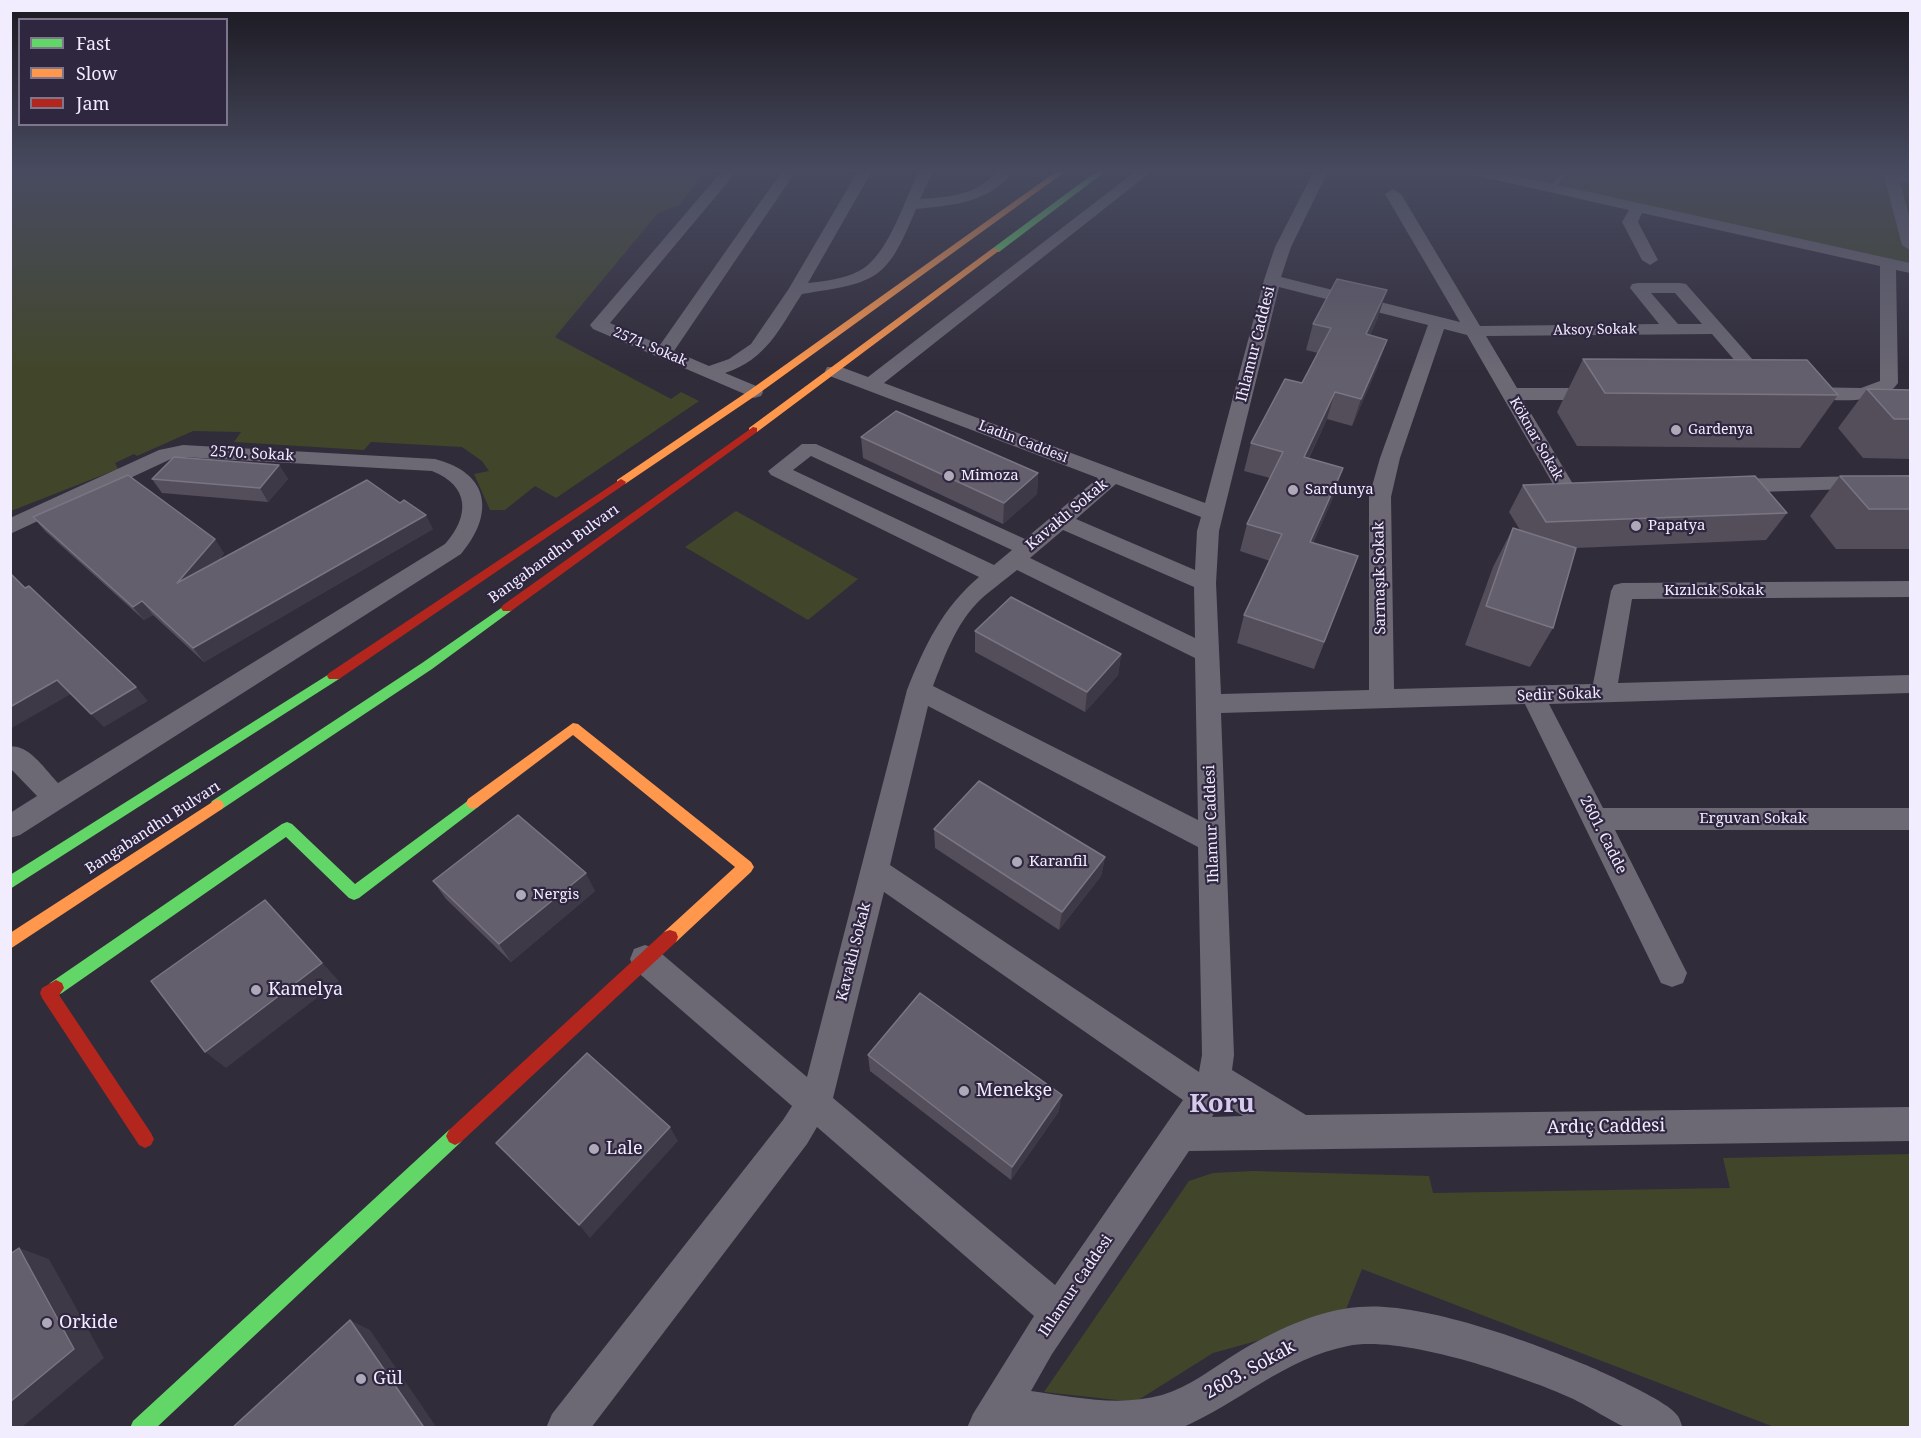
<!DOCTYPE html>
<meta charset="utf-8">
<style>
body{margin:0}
#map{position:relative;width:1921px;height:1438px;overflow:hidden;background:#312c3a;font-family:"Noto Serif",serif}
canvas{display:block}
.frame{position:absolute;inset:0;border:12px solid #f2edfe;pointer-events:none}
.legend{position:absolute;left:18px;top:18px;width:210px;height:108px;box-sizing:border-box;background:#2f2640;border:2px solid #7d768c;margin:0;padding:8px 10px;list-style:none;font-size:18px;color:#f2edfe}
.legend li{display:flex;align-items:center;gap:12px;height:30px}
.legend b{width:30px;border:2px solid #7d768c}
</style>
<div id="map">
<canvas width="1921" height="1438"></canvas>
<div class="frame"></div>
<ul class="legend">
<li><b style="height:8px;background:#63d668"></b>Fast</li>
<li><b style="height:8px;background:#ff974d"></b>Slow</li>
<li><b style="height:8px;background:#b3261e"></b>Jam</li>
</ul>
</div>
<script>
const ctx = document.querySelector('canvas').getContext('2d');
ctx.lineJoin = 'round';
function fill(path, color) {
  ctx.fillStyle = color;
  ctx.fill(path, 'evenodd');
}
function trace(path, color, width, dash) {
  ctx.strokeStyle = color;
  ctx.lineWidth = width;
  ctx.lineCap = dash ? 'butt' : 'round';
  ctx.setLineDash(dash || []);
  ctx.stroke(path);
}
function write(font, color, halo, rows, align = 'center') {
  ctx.font = font + ' "Noto Serif",serif';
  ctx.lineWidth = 4.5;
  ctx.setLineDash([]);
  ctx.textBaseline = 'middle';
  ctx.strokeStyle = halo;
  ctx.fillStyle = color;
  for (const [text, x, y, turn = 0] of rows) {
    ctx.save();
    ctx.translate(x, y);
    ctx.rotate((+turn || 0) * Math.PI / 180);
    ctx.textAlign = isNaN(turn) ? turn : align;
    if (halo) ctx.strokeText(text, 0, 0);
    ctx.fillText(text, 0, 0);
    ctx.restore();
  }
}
const green = new Path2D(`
 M 11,171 L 706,171 L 679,205 L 658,213 L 555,337 L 671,399 L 681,392 L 699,401 L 556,498 L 535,486 L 505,510 L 490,510 L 474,474 L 489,471 L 482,461 L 462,447 L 371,442 L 364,450 L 234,442 L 241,432 L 193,431 L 137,456 L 134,454 L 115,463 L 118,469 L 11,511 Z
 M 1474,171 L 1910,171 L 1910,268 Z
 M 736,511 L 858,579 L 808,620 L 685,547 Z
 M 1910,1154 L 1910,1427 L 1774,1427 L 1362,1269 L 1343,1317 L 1213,1353 L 1135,1402 L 1044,1392 L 1189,1181 L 1213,1173 L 1253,1171 L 1429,1176 L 1433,1193 L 1730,1188 L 1723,1158 Z`);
const lane = new Path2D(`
 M 1563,171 L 1570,171 L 1554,189 L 1550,189 L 1550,187 Z`);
const street = new Path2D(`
 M 722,171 L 737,171 L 610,323 L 660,345 L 782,171 L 796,171 L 674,351 L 709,366 L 729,359 L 751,344 L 788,290 L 858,171 L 872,171 L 808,283 C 825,281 844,279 859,271 C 887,258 905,199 919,171 L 933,171 L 920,199 C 950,197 977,195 998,171 L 1013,171 C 990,203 953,205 916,209 C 886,282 877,282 802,294 C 779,329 767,359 725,373 L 761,388 L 763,392 L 761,396 L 754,398 L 593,329 L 590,325 Z
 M 1136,171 L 1152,171 L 884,383 L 1205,503 L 1264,280 L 1275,247 L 1314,171 L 1328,171 L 1291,247 L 1281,277 L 1460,322 L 1385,194 L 1393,189 L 1401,194 L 1480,326 L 1659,324 L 1630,288 L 1632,284 L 1638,283 L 1680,283 L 1686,284 L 1776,386 L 1774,390 L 1760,390 L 1712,334 L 1486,336 L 1517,388 L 1599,388 L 1606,390 L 1609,394 L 1606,398 L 1599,400 L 1523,400 L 1573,484 L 1598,485 L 1601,490 L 1598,495 C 1586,498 1572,499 1560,496 L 1557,491 L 1467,335 L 1444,329 L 1400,458 L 1391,497 L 1394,689 L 1593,684 L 1611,591 L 1614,585 L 1622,583 L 1910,581 L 1910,597 L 1632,599 L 1618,683 L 1910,675 L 1910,693 L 1549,704 L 1603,808 L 1910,808 L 1910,830 L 1615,830 L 1687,973 L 1683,983 L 1672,987 L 1661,983 L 1525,704 L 1221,713 L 1234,1055 L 1232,1070 L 1306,1115 L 1910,1107 L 1910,1141 L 1189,1151 L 1052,1354 L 1031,1391 C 1073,1397 1120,1407 1162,1395 C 1189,1387 1213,1368 1237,1353 C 1272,1332 1317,1310 1359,1307 C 1420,1301 1529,1341 1586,1365 C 1604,1373 1668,1401 1677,1415 C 1680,1418 1681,1424 1683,1428 C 1666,1428 1644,1431 1628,1428 C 1617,1425 1585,1404 1571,1398 C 1519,1375 1403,1335 1348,1346 C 1285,1358 1238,1404 1181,1428 L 967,1428 L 973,1414 L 1034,1316 L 817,1127 L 807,1144 L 591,1428 L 546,1428 L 552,1414 L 783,1120 L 792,1106 L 634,969 L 630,959 L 634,949 L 645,945 L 656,949 L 807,1077 L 907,690 C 924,647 943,607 979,577 L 771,475 L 768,471 L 802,444 L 816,444 L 1025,539 L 1098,478 L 827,375 L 825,371 L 827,367 L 841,367 L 868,377 ZM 1279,287 L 1428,325 L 1380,458 L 1369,497 L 1369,690 L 1221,694 L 1216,583 L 1219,531 ZM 1651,293 L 1675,293 L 1702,324 L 1678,324 ZM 811,456 L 1012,550 L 994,565 L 793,470 ZM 1116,484 L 1201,517 L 1197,531 L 1195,570 L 1076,519 ZM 1063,530 L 1194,587 L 1195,638 L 1030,558 ZM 1017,570 L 1195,658 L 1198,820 L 933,686 C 944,658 955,626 977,603 C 989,591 1004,581 1017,570 ZM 928,706 L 1198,847 L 1202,1055 L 1199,1072 L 890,865 ZM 884,892 L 1183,1100 L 1055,1285 L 833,1098 ZM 1220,1101 L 1243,1116 L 1212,1117 Z
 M 1467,171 L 1494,171 L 1910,263 L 1910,273 L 1896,270 L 1898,383 C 1882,407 1829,399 1803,399 L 1796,397 L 1794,393 L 1796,389 L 1803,387 L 1861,388 L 1880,381 L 1880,266 L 1642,213 L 1638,222 L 1658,260 L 1650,265 L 1642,260 L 1622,222 L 1629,210 L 1474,175 Z
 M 1891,172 L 1910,175 L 1910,183 L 1900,182 L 1910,219 L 1910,250 L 1902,245 L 1884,176 Z
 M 183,445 L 435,459 C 490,473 495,514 461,554 L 20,835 L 10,838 L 10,813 L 37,796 L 10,768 L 10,747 C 28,743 47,772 58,783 L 445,544 C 470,516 470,486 432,471 L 183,457 L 171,459 L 10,534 L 10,518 L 159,450 Z
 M 1910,475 L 1910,487 L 1729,493 L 1722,491 L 1719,486 L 1722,481 L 1729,479 Z`);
const fast = new Path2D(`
 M 1097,171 L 1106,171 L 999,252 L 993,252 L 993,248 Z
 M 507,604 L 511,605 L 513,608 L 511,611 L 432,669 L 222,809 L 217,811 L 212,809 L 210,805 L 212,801 L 422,663 Z
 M 334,671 L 339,673 L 341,676 L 339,679 L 10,889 L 10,875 Z
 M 473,797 L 478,799 L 480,803 L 478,807 L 359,898 L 354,900 L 349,898 L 286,837 L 62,993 L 56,996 L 50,993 L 48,988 L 50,983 L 282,824 L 287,822 L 292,824 L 355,884 Z
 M 455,1127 L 461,1130 L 464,1136 L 461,1142 L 156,1428 L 130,1428 L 133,1421 L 449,1130 Z`);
const slow = new Path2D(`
 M 1057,171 L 1066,171 L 758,394 L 625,484 L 617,484 L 617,480 L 750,390 Z
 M 993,248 L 1000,250 L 757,432 L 749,432 L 749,428 Z
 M 573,723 L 578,724 L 751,862 L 754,867 L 751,872 L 676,942 L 670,944 L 664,942 L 662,937 L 664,932 L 735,867 L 573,735 L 478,807 L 473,809 L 468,807 L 466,803 L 468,799 Z
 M 217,799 L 222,801 L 224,805 L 222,809 L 10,949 L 10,933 Z`);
const jam = new Path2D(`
 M 753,427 L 757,428 L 757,432 L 511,611 L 503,611 L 501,608 L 503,605 Z
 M 621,479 L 626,482 L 625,484 L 339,679 L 329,679 L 327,676 L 329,673 Z
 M 670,930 L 676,932 L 678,937 L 676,942 L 461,1142 L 455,1145 L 449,1142 L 446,1136 L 449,1130 L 664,932 Z
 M 56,980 L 62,983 L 64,988 L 59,995 L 151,1133 L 154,1139 L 151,1145 L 145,1148 L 139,1145 L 42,998 L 40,993 L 42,988 Z`);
const wall = new Path2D(`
 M 1378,317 L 1370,335 L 1378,366 L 1352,426 L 1327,419 L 1309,458 L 1343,468 L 1334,495 L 1313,543 L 1358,556 L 1314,669 L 1237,643 L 1244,615 L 1270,561 L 1240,551 L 1247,524 L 1270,478 L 1244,471 L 1251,443 L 1302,383 L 1318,353 L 1306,350 L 1313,324 Z
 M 1583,359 L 1838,395 L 1800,448 L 1577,446 L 1557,412 Z
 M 1867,389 L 1911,390 L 1911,459 L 1863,458 L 1838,428 Z
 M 861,437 L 1038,473 L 1037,494 L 1003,524 L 863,458 Z
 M 279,465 L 288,479 L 268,502 L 162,493 L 152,479 Z
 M 1840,476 L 1911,476 L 1911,549 L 1836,549 L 1810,516 Z
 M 1523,485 L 1787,513 L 1766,540 L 1576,548 L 1553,628 L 1530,667 L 1465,645 L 1493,567 L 1513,528 L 1520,530 L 1509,512 Z
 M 33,517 L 224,553 L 219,560 L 433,529 L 204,662 L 153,615 L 144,620 L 45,531 Z
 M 975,631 L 1121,654 L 1118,675 L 1085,712 L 975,652 Z
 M 934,829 L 1105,857 L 1101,876 L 1059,930 L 935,848 Z
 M 433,881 L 595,891 L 511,962 L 446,899 Z
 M 868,1055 L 1059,1111 L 1011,1180 L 870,1071 Z`);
const shadedWall = new Path2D(`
 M 1387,290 L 1378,317 L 1358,361 L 1366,334 Z
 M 1387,340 L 1378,366 L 1352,426 L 1361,399 Z
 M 1335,392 L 1327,419 L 1296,484 L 1304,457 Z
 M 279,465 L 288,479 L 268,502 L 260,488 Z
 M 1343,468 L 1334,495 L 1301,569 L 1310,542 Z
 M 1038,473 L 1037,494 L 1003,524 L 1004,503 Z
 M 426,515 L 433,529 L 204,662 L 193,648 Z
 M 215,539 L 224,553 L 187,597 L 177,583 Z
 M 142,601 L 153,615 L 144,620 L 133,607 Z
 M 1121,654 L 1118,675 L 1085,712 L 1087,692 Z
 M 57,680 L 71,694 L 10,729 L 10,707 Z
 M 136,687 L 148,701 L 104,727 L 91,714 Z
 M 1105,857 L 1101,876 L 1059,930 L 1062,912 Z
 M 586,873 L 595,891 L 511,962 L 499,944 Z
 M 265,900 L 339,981 L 226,1068 L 205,1052 Z
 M 1062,1095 L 1059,1111 L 1011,1180 L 1012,1167 Z
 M 670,1127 L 678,1141 L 590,1238 L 579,1225 Z
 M 19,1248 L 49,1259 L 104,1358 L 21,1428 L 10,1428 L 10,1402 Z
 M 350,1320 L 370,1330 L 437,1428 L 421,1428 Z`);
const building = new Path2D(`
 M 1337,279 L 1387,290 L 1366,334 L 1387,340 L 1361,399 L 1335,392 L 1304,457 L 1343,468 L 1310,542 L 1358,556 L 1324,642 L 1244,615 L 1282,534 L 1247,524 L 1283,452 L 1251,443 L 1285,379 L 1302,383 L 1331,328 L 1313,324 Z
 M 1583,359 L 1807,360 L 1838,395 L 1605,393 Z
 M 1867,389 L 1911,390 L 1911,419 L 1894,419 Z
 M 896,411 L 1038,473 L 1004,503 L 861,437 Z
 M 174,457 L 279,465 L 260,488 L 152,479 Z
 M 128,475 L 215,539 L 177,583 L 367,480 L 400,503 L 404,500 L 426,515 L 193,648 L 142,601 L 133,607 L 33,517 Z
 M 1755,476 L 1787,513 L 1546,522 L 1523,485 Z
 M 1840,476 L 1911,476 L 1911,509 L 1869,509 Z
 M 1513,528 L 1576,548 L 1553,628 L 1486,606 Z
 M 10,573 L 25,588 L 29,586 L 136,687 L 91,714 L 57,680 L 10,707 Z
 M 1011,597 L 1121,654 L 1087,692 L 975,631 Z
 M 979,781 L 1105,857 L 1062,912 L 934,829 Z
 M 518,815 L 586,873 L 499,944 L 433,881 Z
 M 265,900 L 322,963 L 205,1052 L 151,981 Z
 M 920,993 L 1062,1095 L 1012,1167 L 868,1055 Z
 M 587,1053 L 670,1127 L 579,1225 L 496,1143 Z
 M 19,1248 L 74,1349 L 10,1402 L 10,1254 Z
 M 350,1320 L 423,1426 L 421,1428 L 232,1428 Z`);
const markers = [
 [1676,430,6,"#aea9b9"],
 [949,476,6,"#aea9b9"],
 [1293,490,6,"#aea9b9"],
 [1636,526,6,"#aea9b9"],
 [1017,862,6,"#aea9b9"],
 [521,895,6,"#aea9b9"],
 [256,990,6,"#aea9b9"],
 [964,1091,6,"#aea9b9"],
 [594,1149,6,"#aea9b9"],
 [47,1323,6,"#aea9b9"],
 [361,1379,6,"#aea9b9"]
];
const farStreetnames = [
 ["Aksoy Sokak",1595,330,-1],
 ["2571. Sokak",650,347,23],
 ["Köknar Sokak",1536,439,60],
 ["Ladin Caddesi",1023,442,21]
];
const farPoinames = [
 ["Gardenya",1688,430]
];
const streetNames = [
 ["Ihlamur Caddesi",1256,344,-76],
 ["2570. Sokak",252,454,3],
 ["Kavaklı Sokak",1067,515,-40],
 ["Bangabandhu Bulvarı",554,554,-36],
 ["Sarmaşık Sokak",1380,578,-91],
 ["Kızılcık Sokak",1714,591],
 ["Sedir Sokak",1559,695,-2],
 ["Erguvan Sokak",1753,819],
 ["Ihlamur Caddesi",1212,824,-92],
 ["Bangabandhu Bulvarı",153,828,-33],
 ["2601. Cadde",1603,835,63],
 ["Kavaklı Sokak",854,952,-76],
 ["Ihlamur Caddesi",1076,1286,-56]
];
const poiNames = [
 ["Mimoza",961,476],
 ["Sardunya",1305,490],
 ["Papatya",1648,526],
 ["Karanfil",1029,862],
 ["Nergis",533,895]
];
const nearPoinames = [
 ["Kamelya",268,990],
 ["Menekşe",976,1091],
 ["Lale",606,1149],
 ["Orkide",59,1323],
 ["Gül",373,1379]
];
const nearStreetnames = [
 ["Ardıç Caddesi",1606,1127,-1],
 ["2603. Sokak",1250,1370,-29]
];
const nearDistrictnames = [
 ["Koru",1222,1105]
];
fill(green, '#41462a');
fill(lane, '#6c6874');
fill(street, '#6c6874');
fill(fast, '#63d668');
fill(slow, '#ff974d');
fill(jam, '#b3261e');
fill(wall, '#534e5a');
fill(shadedWall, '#3e3946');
fill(building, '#645f6c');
trace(building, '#7a7583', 1.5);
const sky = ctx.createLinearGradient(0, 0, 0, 372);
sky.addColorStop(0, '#1b1820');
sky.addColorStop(0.46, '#484b60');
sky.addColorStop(1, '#484b6000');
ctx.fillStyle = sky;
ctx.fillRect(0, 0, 1921, 372);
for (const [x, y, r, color] of markers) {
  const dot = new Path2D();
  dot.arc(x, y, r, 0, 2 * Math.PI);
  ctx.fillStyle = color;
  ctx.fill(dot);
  trace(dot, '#2f2640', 2);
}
write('14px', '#f2edfe', '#2f2640', farStreetnames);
write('14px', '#f2edfe', '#2f2640', farPoinames, 'left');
write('15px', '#f2edfe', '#2f2640', streetNames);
write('15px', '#f2edfe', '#2f2640', poiNames, 'left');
write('18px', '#f2edfe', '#2f2640', nearPoinames, 'left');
write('18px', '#f2edfe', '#2f2640', nearStreetnames);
write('bold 26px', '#d6cbec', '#2f2640', nearDistrictnames);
</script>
